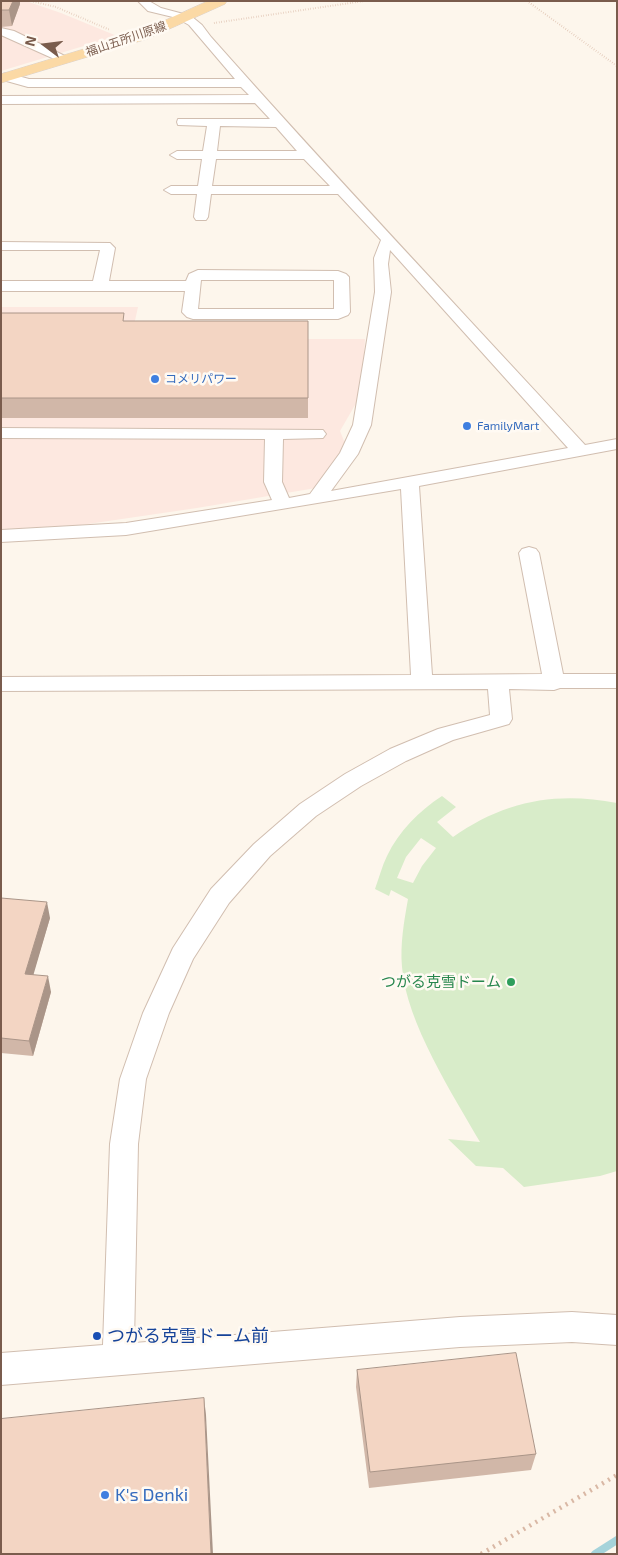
<!DOCTYPE html>
<meta charset="utf-8">
<style>
body{margin:0}
#map{position:relative;width:618px;height:1555px;overflow:hidden;background:#fdf6ec;font-family:"Exo 2",sans-serif}
canvas{display:block}
.frame{position:absolute;inset:0;border:2px solid #7a5c4d;pointer-events:none}
.north{position:absolute;left:20px;top:20px;width:50px;height:50px;-webkit-text-stroke:4px #fffaf3;paint-order:stroke;rotate:285deg;font-size:14px;font-weight:700;line-height:20px;text-align:center;color:#7a5c4d}
.north::after{content:'';display:block;margin:auto;width:18px;height:22px;background:#7a5c4d;clip-path:polygon(50% 0,100% 100%,50% 72%,0 100%)}
</style>
<div id="map">
<canvas width="618" height="1555"></canvas>
<div class="frame"></div>
<div class="north">N</div>
</div>
<script>
const ctx = document.querySelector('canvas').getContext('2d');
ctx.lineJoin = 'round';
function fill(path, color) {
  ctx.fillStyle = color;
  ctx.fill(path, 'evenodd');
}
function trace(path, color, width, dash) {
  ctx.strokeStyle = color;
  ctx.lineWidth = width;
  ctx.lineCap = dash ? 'butt' : 'round';
  ctx.setLineDash(dash || []);
  ctx.stroke(path);
}
function write(font, color, halo, rows, align = 'center') {
  ctx.font = font + ' "Exo 2","Noto Sans JP",sans-serif';
  ctx.lineWidth = 5;
  ctx.setLineDash([]);
  ctx.textBaseline = 'middle';
  ctx.strokeStyle = halo;
  ctx.fillStyle = color;
  for (const [text, x, y, turn = 0] of rows) {
    ctx.save();
    ctx.translate(x, y);
    ctx.rotate((+turn || 0) * Math.PI / 180);
    ctx.textAlign = isNaN(turn) ? turn : align;
    if (halo) ctx.strokeText(text, 0, 0);
    ctx.fillText(text, 0, 0);
    ctx.restore();
  }
}
const commercial = new Path2D(`
 M 1,1 L 26,1 L 61,13 L 117,36 L 1,71 Z
 M 1,307 L 138,307 L 131,339 L 365,339 L 362,393 L 340,431 L 346,446 L 338,455 L 331,470 L 316,488 L 197,508 L 81,525 L 1,529 Z`);
const green = new Path2D(`
 M 442,796 L 456,807 L 437,822 L 453,837 C 504,801 556,791 617,803 L 617,1171 L 600,1176 L 524,1187 L 503,1168 L 476,1166 L 448,1139 L 480,1142 C 453,1095 406,1022 402,967 C 400,944 404,922 408,899 L 391,890 L 389,896 L 375,889 C 379,878 382,866 387,856 C 399,831 419,811 442,796 ZM 421,838 L 436,848 L 422,866 L 413,883 L 397,878 L 406,857 Z`);
const stream = new Path2D(`
 M 595,1554 L 617,1540`);
const pathFar1 = new Path2D(`
 M 31,1 L 56,7 L 110,30
 M 527,1 L 617,66
 M 214,23 L 364,1`);
const path = new Path2D(`
 M 481,1554 L 617,1475`);
const minor = new Path2D(`
 M 138,1 L 149,1 L 161,8 L 191,16 L 202,25 L 211,37 C 332,174 460,309 585,445 L 617,439 L 617,449 L 419,486 L 432,675 L 542,674 L 519,553 L 522,549 L 529,547 L 536,549 L 539,553 L 563,674 L 617,674 L 617,688 L 560,688 L 554,690 L 509,689 L 512,719 L 509,724 L 453,740 L 406,761 L 361,786 L 316,816 L 270,856 L 229,903 L 193,959 L 169,1013 L 146,1079 L 138,1144 L 134,1343 L 460,1317 L 572,1312 L 617,1315 L 617,1345 L 572,1342 L 460,1347 L 1,1385 L 1,1353 L 103,1345 L 110,1144 L 120,1079 L 143,1013 L 173,948 L 211,889 L 254,844 L 300,804 L 345,774 L 390,749 L 438,729 L 490,715 L 488,689 L 1,691 L 1,677 L 411,675 L 401,489 L 126,535 L 1,542 L 1,530 L 126,523 L 272,500 L 264,482 L 265,439 L 1,438 L 1,428 L 323,430 L 326,434 L 323,438 L 283,439 L 282,482 L 289,498 L 310,494 L 340,453 L 353,425 L 375,292 L 374,258 L 381,240 L 338,194 L 211,194 L 208,217 L 206,220 L 196,220 L 194,217 L 197,194 L 171,194 L 164,190 L 171,186 L 198,186 L 202,159 L 177,159 L 170,155 L 177,151 L 203,151 L 207,126 L 178,125 L 177,122 L 178,119 L 270,119 L 255,103 L 1,104 L 1,96 L 249,95 L 241,87 L 28,87 L 3,80 L 1,77 L 3,74 L 7,73 L 29,79 L 235,79 L 189,25 L 177,18 L 148,11 ZM 220,126 L 276,127 L 297,151 L 217,151 ZM 216,159 L 304,159 L 330,186 L 212,186 ZM 390,250 L 568,448 L 331,491 L 358,454 L 371,425 L 391,292 L 388,264 Z
 M 1,28 L 14,31 L 71,59 L 65,63 L 61,62 L 1,35 Z
 M 1,242 L 110,243 L 115,248 L 109,281 L 186,281 L 189,274 L 198,270 L 338,271 L 346,274 L 349,277 L 350,312 L 348,315 L 338,319 L 193,319 L 187,317 L 182,312 L 185,291 L 1,291 L 1,281 L 93,281 L 100,250 L 1,250 ZM 201,280 L 334,280 L 334,309 L 198,309 Z`);
const major = new Path2D(`
 M 208,1 L 227,1 L 225,4 L 147,39 L 1,83 L 1,74 L 137,33 Z`);
const wall = new Path2D(`
 M 1,1 L 20,4 L 12,26 L 1,27 Z
 M 1,313 L 125,321 L 308,321 L 308,418 L 1,418 Z
 M 1,898 L 50,918 L 33,974 L 51,992 L 33,1056 L 1,1053 Z
 M 357,1370 L 536,1454 L 531,1470 L 369,1488 L 356,1387 Z`);
const shadedWall = new Path2D(`
 M 13,1 L 20,1 L 20,4 L 12,26 L 9,10 Z
 M 47,902 L 50,918 L 29,990 L 25,974 Z
 M 48,976 L 51,992 L 33,1056 L 29,1041 Z
 M 204,1398 L 206,1415 L 213,1554 L 211,1554 Z`);
const building = new Path2D(`
 M 1,1 L 13,1 L 9,10 L 1,10 Z
 M 1,313 L 124,313 L 123,321 L 308,321 L 308,398 L 1,398 Z
 M 1,898 L 47,902 L 25,974 L 48,976 L 29,1041 L 1,1038 Z
 M 516,1353 L 536,1454 L 370,1472 L 357,1370 Z
 M 204,1398 L 211,1554 L 1,1554 L 1,1419 Z`);
const markers = [
 [155,379,5,"#3f7fe0"],
 [467,426,5,"#3f7fe0"],
 [511,982,5,"#2e9e5b"],
 [97,1336,5,"#1a4fb4"],
 [105,1495,5,"#3f7fe0"]
];
const farStreetnames = [
 ["福山五所川原線",126,39,-19]
];
const farShopnames = [
 ["コメリパワー",165,379],
 ["FamilyMart",477,426]
];
const leisureNames = [
 ["つがる克雪ドーム",501,982]
];
const nearTransitnames = [
 ["つがる克雪ドーム前",107,1336]
];
const nearShopnames = [
 ["K's Denki",115,1495]
];
fill(commercial, '#fde8e0');
fill(green, '#d8ecc9');
trace(stream, '#a5d3da', 8);
trace(minor, '#d1beb0', 2);
trace(major, '#dad1cd', 1);
trace(pathFar1, '#d9b8a5', 2, [0.5, 2]);
trace(path, '#d9b8a5', 4.5, [2, 5]);
fill(minor, '#fff');
fill(major, '#fbd9a5');
fill(wall, '#d1b7a8');
fill(shadedWall, '#aa9588');
fill(building, '#f3d5c3');
trace(building, '#aa9588', 1);
for (const [x, y, r, color] of markers) {
  const dot = new Path2D();
  dot.arc(x, y, r, 0, 2 * Math.PI);
  ctx.fillStyle = color;
  ctx.fill(dot);
  trace(dot, '#fffaf3', 2);
}
write('12px', '#7a5c4d', '#fffaf3', farStreetnames);
write('12px', '#366cbe', '#fffaf3', farShopnames, 'left');
write('15px', '#27864d', '#fffaf3', leisureNames, 'right');
write('18px', '#164399', '#fffaf3', nearTransitnames, 'left');
write('18px', '#366cbe', '#fffaf3', nearShopnames, 'left');
</script>
